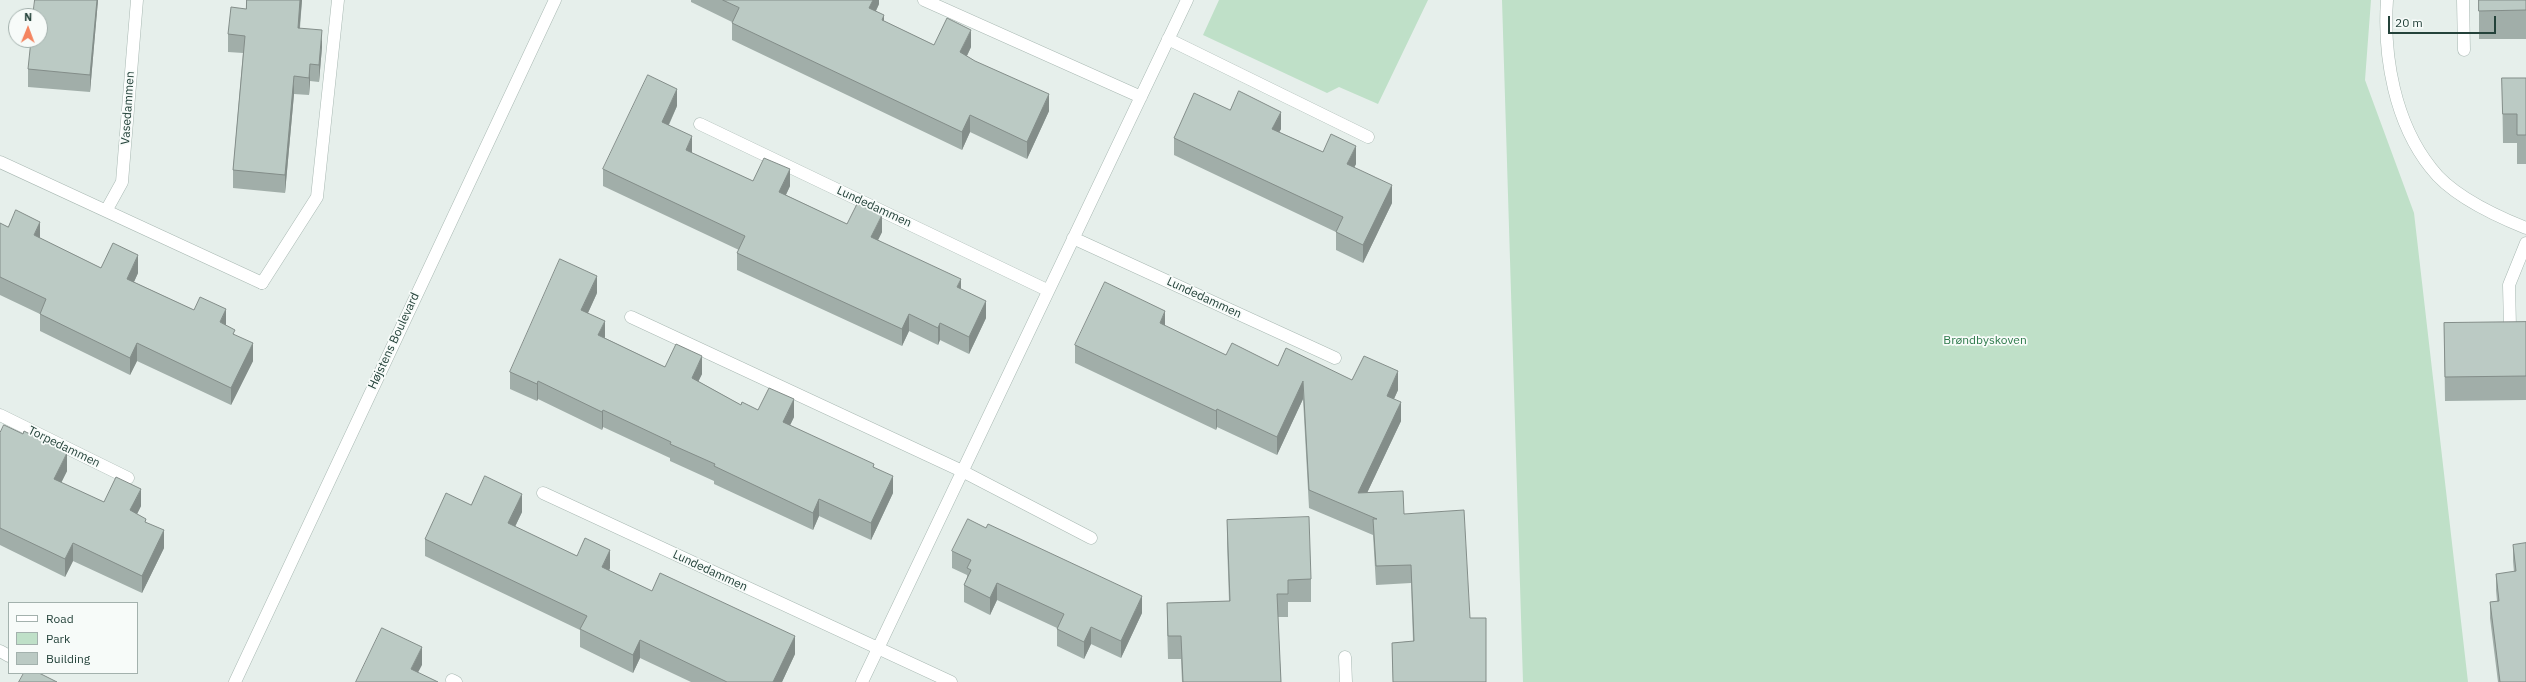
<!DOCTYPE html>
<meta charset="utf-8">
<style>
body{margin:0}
#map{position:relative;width:2526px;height:682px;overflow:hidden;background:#e6efeb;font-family:"IBM Plex Sans",sans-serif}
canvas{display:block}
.legend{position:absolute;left:8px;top:602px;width:130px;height:72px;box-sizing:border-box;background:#f7fbf9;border:1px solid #a3b1ad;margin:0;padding:5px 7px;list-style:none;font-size:12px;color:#24423a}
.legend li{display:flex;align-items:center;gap:8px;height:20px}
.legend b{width:20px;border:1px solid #a3b1ad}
.north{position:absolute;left:8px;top:8px;width:40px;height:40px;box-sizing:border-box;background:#f7fbf9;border:1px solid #a3b1ad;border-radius:50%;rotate:1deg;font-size:11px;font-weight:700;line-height:16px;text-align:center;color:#24423a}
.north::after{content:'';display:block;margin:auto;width:14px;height:18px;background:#f4845f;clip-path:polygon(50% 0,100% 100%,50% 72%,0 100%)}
.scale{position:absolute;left:2388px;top:16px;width:108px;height:18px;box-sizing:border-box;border:2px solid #24423a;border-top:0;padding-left:5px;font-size:12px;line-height:14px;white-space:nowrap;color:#24423a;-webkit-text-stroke:3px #f7fbf9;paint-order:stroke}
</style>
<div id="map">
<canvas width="2526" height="682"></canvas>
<ul class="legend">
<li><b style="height:5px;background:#fff"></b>Road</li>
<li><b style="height:11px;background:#bfe0c8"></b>Park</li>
<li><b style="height:11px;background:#bbcac4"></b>Building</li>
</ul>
<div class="north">N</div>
<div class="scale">20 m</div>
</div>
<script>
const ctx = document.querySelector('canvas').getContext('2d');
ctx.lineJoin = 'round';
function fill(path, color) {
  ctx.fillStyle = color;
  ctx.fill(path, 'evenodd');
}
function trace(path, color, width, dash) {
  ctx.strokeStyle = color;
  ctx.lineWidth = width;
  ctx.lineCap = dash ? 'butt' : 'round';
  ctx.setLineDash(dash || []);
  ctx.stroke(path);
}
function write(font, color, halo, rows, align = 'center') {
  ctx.font = font + ' "IBM Plex Sans",sans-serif';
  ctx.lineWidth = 3.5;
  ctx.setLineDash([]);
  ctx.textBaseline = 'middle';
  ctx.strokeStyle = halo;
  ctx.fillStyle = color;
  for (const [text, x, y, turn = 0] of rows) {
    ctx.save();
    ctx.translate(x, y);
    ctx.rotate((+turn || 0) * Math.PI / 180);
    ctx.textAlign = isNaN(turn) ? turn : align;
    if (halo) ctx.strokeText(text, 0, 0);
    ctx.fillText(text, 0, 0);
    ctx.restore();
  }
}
const green = new Path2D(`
 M 1219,0 L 1428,0 L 1378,104 L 1339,87 L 1327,93 L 1203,35 Z
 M 1502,0 L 2371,0 L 2365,80 L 2414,213 L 2468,682 L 1523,682 Z`);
const service = new Path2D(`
 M 2463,0 L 2464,50
 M 262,283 L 317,197 L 338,0
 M 2510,327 L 2509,285 L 2526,243`);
const minor = new Path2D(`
 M 924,0 L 1141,97
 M 2387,0 C 2383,57 2395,123 2431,168 C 2451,195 2496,216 2526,228
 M 1168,39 L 1368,137
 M 700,124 L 1047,290
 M 0,162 L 262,283
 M 106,211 L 122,182 L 137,0
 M 1073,238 L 1335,358
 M 631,317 L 962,471 L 1091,538
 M 0,415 L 128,478
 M 543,493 L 951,682
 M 0,651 L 9,656
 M 1345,657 L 1346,682
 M 452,680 L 456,682
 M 862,682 L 1187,0`);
const tertiary = new Path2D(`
 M 235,682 L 555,0`);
const wall = new Path2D(`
 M 98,0 L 90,92 L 28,87 L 28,69 Z
 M 247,0 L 302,0 L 300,28 L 322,47 L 319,82 L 310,81 L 309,95 L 294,94 L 285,193 L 233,188 L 233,170 L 243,53 L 228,52 L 228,34 L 246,9 Z
 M 691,0 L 879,0 L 879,4 L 876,11 L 884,21 L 934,45 L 971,47 L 967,56 L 1049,111 L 1027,159 L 970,132 L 962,150 L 732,40 L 732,22 L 691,2 Z
 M 2479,0 L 2526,0 L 2526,39 L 2479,39 Z
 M 2502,78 L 2526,78 L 2526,164 L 2517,164 L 2517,143 L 2503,143 Z
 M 677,106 L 669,125 L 692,153 L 753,181 L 790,186 L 786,195 L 847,224 L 882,232 L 878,240 L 961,289 L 986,318 L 969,354 L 940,340 L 938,345 L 909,331 L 902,346 L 737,270 L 737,253 L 739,250 L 603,186 L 603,169 Z
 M 1230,110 L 1281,129 L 1279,132 L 1323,152 L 1356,164 L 1354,167 L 1392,203 L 1363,263 L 1336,250 L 1336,232 L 1174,155 L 1174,138 Z
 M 0,223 L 8,227 L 40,238 L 101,268 L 138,273 L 134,282 L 226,325 L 235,335 L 253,361 L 231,405 L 137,361 L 130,375 L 40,331 L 40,314 L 0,295 Z
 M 597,293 L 588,313 L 605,338 L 665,367 L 702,374 L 698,381 L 741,405 L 758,410 L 794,417 L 790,425 L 874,467 L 893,493 L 871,540 L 819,516 L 813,530 L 714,484 L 714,481 L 670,461 L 670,458 L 603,427 L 602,430 L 538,399 L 537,401 L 510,389 L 510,372 Z
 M 2526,322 L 2526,400 L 2445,401 L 2444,323 Z
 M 1165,326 L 1226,355 L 1398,390 L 1394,399 L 1401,421 L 1367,493 L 1404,514 L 1470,618 L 1486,682 L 1393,682 L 1392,643 L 1413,641 L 1411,583 L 1376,585 L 1373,535 L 1309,508 L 1303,399 L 1277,455 L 1217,427 L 1216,430 L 1075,363 L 1075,345 Z
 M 0,433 L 67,471 L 61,483 L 104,502 L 141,506 L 137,514 L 146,523 L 164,548 L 142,593 L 73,561 L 65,577 L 0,545 Z
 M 471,505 L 522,512 L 515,527 L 577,556 L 610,568 L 609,571 L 652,591 L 795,654 L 782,682 L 691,682 L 640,658 L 633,673 L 580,647 L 580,630 L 425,556 L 425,539 Z
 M 1227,520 L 1311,579 L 1311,602 L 1288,602 L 1288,617 L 1278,617 L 1281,682 L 1182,682 L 1181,659 L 1168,659 L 1167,626 L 1167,603 L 1229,601 L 1227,543 Z
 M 2526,543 L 2526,682 L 2498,682 L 2490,618 L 2490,602 L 2497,601 L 2496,590 L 2496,574 L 2514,572 L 2513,561 L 2513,545 Z
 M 952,551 L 1142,613 L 1121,658 L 1091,644 L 1084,659 L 1057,646 L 1057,628 L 997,600 L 990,615 L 964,602 L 964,585 L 967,577 L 967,575 L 952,568 Z`);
const shadedWall = new Path2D(`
 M 97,0 L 98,0 L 90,92 L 90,75 Z
 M 300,0 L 302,0 L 298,45 L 298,28 Z
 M 873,0 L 879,0 L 879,4 L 869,25 L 869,8 Z
 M 884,15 L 884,33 L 882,20 Z
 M 322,30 L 322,47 L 319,82 L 319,65 Z
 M 971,30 L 971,47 L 960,70 L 960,52 Z
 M 310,64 L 310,81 L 309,95 L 309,78 Z
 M 294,76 L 294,94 L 285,193 L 285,175 Z
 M 677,89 L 677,106 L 662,139 L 662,122 Z
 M 1049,94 L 1049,111 L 1027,159 L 1027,142 Z
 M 1281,112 L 1281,129 L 1272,146 L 1272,129 Z
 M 970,115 L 970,132 L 962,150 L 962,132 Z
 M 692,136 L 692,153 L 686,150 Z
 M 1356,146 L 1356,164 L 1347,182 L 1347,164 Z
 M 790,169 L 790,186 L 779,209 L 779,192 Z
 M 1392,185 L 1392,203 L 1363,263 L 1363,245 Z
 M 882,215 L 882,232 L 871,254 L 871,237 Z
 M 40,222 L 40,239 L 34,235 Z
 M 138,255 L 138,273 L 127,297 L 127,279 Z
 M 597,276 L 597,293 L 581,328 L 581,310 Z
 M 961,279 L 961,296 L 957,287 Z
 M 986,301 L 986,318 L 969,354 L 969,337 Z
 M 226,309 L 226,326 L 220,322 Z
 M 1165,311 L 1165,329 L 1160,323 Z
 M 909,314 L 909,331 L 902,346 L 902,329 Z
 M 605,321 L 605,338 L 598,335 Z
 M 940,323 L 940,340 L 938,345 L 938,328 Z
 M 137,343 L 137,361 L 130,375 L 130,358 Z
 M 253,343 L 253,361 L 231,405 L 231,388 Z
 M 702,356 L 702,374 L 692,395 L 692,378 Z
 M 1398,371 L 1398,390 L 1387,414 L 1387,396 Z
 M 538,381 L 538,399 L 537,401 L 537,384 Z
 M 1303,381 L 1303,399 L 1277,455 L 1277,437 Z
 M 794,399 L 794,417 L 783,440 L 783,422 Z
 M 1401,402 L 1401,421 L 1358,512 L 1358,493 Z
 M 1217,409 L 1217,427 L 1216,430 L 1216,411 Z
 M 603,410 L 603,427 L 602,430 L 602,412 Z
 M 67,453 L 67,471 L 54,497 L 54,479 Z
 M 893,476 L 893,493 L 871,540 L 871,523 Z
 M 141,489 L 141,506 L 130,528 L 130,510 Z
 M 522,494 L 522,512 L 508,541 L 508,523 Z
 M 819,499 L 819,516 L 813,530 L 813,513 Z
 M 164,530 L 164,548 L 142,593 L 142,576 Z
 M 73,543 L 73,561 L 65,577 L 65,559 Z
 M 610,550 L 610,568 L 602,585 L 602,567 Z
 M 997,583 L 997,600 L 990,615 L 990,598 Z
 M 1142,596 L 1142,613 L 1121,658 L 1121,641 Z
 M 1091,627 L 1091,644 L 1084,659 L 1084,642 Z
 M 795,636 L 795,654 L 782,682 L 773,682 Z
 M 640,640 L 640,658 L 633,673 L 633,655 Z
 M 422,647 L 422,665 L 413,682 L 411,669 Z`);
const building = new Path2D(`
 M 35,0 L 97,0 L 90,75 L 28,69 L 31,40 L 40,40 L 40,16 L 33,16 Z
 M 247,0 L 300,0 L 298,28 L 322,30 L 319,65 L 310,64 L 309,78 L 294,76 L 285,175 L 233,170 L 245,36 L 228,34 L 231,7 L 246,9 Z
 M 723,0 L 873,0 L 869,8 L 884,15 L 882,20 L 934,45 L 947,18 L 971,30 L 960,52 L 975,61 L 1049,94 L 1027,142 L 970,115 L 962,132 L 732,23 L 739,8 Z
 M 2479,0 L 2526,0 L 2526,10 L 2479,11 Z
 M 648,75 L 677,89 L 662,122 L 692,136 L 686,150 L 753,181 L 764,158 L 790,169 L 779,192 L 847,224 L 857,204 L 882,215 L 871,237 L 961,279 L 957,287 L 986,301 L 969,337 L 940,323 L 938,328 L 909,314 L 902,329 L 737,253 L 745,236 L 603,169 Z
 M 2502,78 L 2526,78 L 2526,135 L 2517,135 L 2517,114 L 2503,114 Z
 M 1239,91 L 1281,112 L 1272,129 L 1323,152 L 1331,134 L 1356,146 L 1347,164 L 1392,185 L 1363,245 L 1336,232 L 1343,217 L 1174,138 L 1194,93 L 1230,110 Z
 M 16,210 L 40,222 L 34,235 L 101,268 L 113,243 L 138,255 L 127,279 L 194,310 L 200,297 L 226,309 L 220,322 L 235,330 L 233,334 L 253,343 L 231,388 L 137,343 L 130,358 L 40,314 L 46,299 L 0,277 L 0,223 L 8,227 Z
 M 560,259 L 597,276 L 581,310 L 605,321 L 598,335 L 665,367 L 676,344 L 702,356 L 692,378 L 741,405 L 742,402 L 758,410 L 769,388 L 794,399 L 783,422 L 874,464 L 873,467 L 893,476 L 871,523 L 819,499 L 813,513 L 714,466 L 715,464 L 670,444 L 671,442 L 603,410 L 602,412 L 538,381 L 537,384 L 510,372 Z
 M 1105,282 L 1165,311 L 1160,323 L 1226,355 L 1232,343 L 1278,366 L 1286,348 L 1352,380 L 1364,356 L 1398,371 L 1387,396 L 1401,402 L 1358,493 L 1403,491 L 1404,514 L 1464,510 L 1470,618 L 1486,618 L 1486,682 L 1393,682 L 1392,643 L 1414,641 L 1411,565 L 1376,566 L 1373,519 L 1377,519 L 1309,490 L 1303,381 L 1277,437 L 1217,409 L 1216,411 L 1075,345 Z
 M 2526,322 L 2526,376 L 2445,377 L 2444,323 Z
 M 4,425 L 23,434 L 24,431 L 67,453 L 54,479 L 104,502 L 116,477 L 141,489 L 130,510 L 146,519 L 145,522 L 164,530 L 142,576 L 73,543 L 65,559 L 0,528 L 0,433 Z
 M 485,476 L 522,494 L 508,523 L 577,556 L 585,538 L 610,550 L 602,567 L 652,591 L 660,573 L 795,636 L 773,682 L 727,682 L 640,640 L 633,655 L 580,629 L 587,616 L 425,539 L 446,493 L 471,505 Z
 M 1309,517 L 1311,579 L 1288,580 L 1288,594 L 1277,594 L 1281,682 L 1183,682 L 1181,636 L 1168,636 L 1167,603 L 1230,601 L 1227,520 Z
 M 968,519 L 986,528 L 988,524 L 1142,596 L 1121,641 L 1091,627 L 1084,642 L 1057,629 L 1064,614 L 997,583 L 990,598 L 964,585 L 971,570 L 967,568 L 971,560 L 952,551 Z
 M 2526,543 L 2526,682 L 2500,682 L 2490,602 L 2499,601 L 2496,574 L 2516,571 L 2513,545 Z
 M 382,628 L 422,647 L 411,669 L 438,682 L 356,682 Z
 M 24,673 L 39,673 L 57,682 L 19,682 Z`);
const streetNames = [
 ["Vasedammen",128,108,-86],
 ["Lundedammen",874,207,25],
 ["Lundedammen",1204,298,25],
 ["Højstens Boulevard",394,341,-65],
 ["Torpedammen",64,447,26],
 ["Lundedammen",710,571,25]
];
const parkNames = [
 ["Brøndbyskoven",1985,341]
];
fill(green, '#bfe0c8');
trace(service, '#a8b8b2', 13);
trace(minor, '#a8b8b2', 13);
trace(tertiary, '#a8b8b2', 13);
trace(service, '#fff', 12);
trace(minor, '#fff', 12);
trace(tertiary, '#fff', 12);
fill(wall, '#a1aea9');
fill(shadedWall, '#838d89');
fill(building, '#bbcac4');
trace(building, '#838d89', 1);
write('12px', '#24423a', '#f7fbf9', streetNames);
write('12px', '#2d7a4b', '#f7fbf9', parkNames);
</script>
